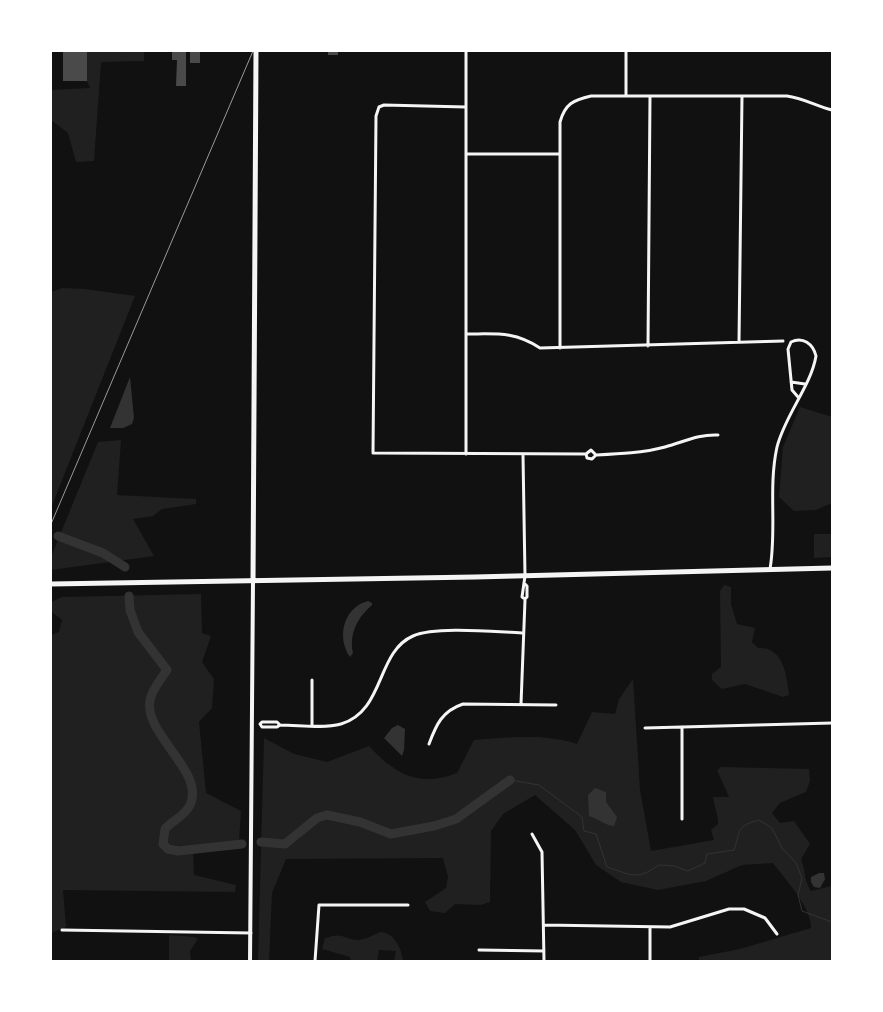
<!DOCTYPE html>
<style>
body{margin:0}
#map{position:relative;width:883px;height:1012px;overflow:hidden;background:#111;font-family:"Exo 2",sans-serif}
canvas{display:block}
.frame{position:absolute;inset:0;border:52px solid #fff;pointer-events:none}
</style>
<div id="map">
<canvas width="883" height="1012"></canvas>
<div class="frame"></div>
</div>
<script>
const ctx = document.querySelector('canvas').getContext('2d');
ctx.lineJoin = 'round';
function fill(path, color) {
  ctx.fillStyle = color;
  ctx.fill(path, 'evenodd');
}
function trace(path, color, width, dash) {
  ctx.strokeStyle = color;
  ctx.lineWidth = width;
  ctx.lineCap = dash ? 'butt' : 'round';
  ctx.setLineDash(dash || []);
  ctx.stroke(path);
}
const green = new Path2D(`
 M 87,51 L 144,51 L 144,61 L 101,62 L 94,161 L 76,162 L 68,133 L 51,120 L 51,90 L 90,88 L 87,81 Z
 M 62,288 L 85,289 L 135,296 L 51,508 L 51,292 Z
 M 800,407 L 832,417 L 832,503 L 816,510 L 794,511 L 779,497 L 783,447 Z
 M 121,440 L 117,495 L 196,499 L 196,504 L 162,509 L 153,516 L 133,519 L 154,556 L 51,570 L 51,557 L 98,442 Z
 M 814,534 L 832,534 L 832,557 L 814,558 Z
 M 724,585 L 731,587 L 731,604 L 737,624 L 755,628 L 752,642 L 758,648 C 784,646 787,677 789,695 L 783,697 L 745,684 L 722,689 L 712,680 L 712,674 L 721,667 L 720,591 Z
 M 201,594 L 202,633 L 211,636 L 202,662 L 214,679 L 212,708 L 199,722 L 206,793 L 241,811 L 239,841 L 193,847 L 194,875 L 236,885 L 235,892 L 63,890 L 66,927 L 51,933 L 51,635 L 59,632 L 62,620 L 52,612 L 51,602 L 62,597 Z
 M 633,679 L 640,790 L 651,851 L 714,840 L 711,830 L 718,824 C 718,812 714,807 713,797 L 729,797 L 717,770 L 721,767 L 809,769 L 810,781 L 806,792 L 780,803 L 772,813 L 780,823 L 794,821 L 810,844 L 801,859 C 806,872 803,878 811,891 L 832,886 L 832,961 L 699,961 L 699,957 L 740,949 L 811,928 C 812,908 785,879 773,863 L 742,865 L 706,881 L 658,890 L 621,882 L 596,865 L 575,830 L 535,795 L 503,814 L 491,831 L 490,902 L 481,905 L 455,904 L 445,913 L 430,911 L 425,902 L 446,888 L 448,877 L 443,858 L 286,859 L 272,893 L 269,961 L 258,961 L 264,738 L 294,754 L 327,762 L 369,746 C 395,774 419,788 457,773 L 474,740 C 508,738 543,733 577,744 L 592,712 L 615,714 L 619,699 Z
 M 380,932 C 394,932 402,949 403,961 L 394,961 L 396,951 L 379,950 L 377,961 L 351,961 L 350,957 L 322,949 L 325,938 C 343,932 341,938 357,940 C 365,940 373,935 380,932 Z
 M 169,935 L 194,937 L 198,939 L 190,951 L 191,961 L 169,961 Z`);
const water = new Path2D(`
 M 130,377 L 134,418 L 132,424 L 123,428 L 110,428 Z
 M 368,601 L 372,603 L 372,605 C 357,618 349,634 353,653 L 350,657 C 336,637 344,607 368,601 Z
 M 398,725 L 405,729 L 404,750 L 402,756 L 384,738 L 392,728 Z
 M 595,788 L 606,792 L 606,802 L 617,817 L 614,826 C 604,825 599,819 589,816 L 588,795 Z
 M 819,873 L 824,873 L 825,879 L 820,888 L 814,887 L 811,882 L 811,877 Z`);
const stream = new Path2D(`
 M 510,780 L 539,785 L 582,817 L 584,831 L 596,834 L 607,867 C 632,875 636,881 659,865 L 674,866 L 688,871 L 705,863 L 707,854 L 734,850 C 741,830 736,826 759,820 L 772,828 L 782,848 L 796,863 L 802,878 L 798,895 L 802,911 L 832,922`);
const river = new Path2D(`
 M 58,536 L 103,553 L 125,567
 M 129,596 L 130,610 L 138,632 L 167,670 C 161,679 152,689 150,700 C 143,734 206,772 190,805 C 185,816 173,820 165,829 L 163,844 L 168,849 L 178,851 L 242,844
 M 261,842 L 285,844 L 317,818 L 327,815 L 360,822 L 391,834 L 434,826 L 456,819 L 510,780`);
const building = new Path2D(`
 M 63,51 L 87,51 L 87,81 L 63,81 Z
 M 172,51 L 186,51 L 186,86 L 176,86 L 177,60 L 172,60 Z
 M 190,51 L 200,51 L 200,63 L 190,63 Z
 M 328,51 L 338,51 L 338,55 L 328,55 Z`);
const minor = new Path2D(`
 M 626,51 L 626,96
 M 466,107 L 384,105 L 379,107 L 376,116 L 373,453 L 586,454
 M 466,154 L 560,154
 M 466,334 C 496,334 514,331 540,348 L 783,341
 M 739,342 L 742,96
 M 648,346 L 650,96
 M 560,348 L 560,122 C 565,104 573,100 591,96 L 787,96 C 803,98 816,106 832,110
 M 791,382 L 805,384
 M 466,454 L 466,51
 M 523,455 L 525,576 L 522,597 L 525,599 L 527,597 L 527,586 L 525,584
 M 596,455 L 591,450 L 586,454 L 587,458 L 592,459 L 596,455 C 619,454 643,453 665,447 C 684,442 698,434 718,435
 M 770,569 C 777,529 768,488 777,447 C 785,415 811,386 816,356 C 813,344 803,336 791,342 L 788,349 L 792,390 L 798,397
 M 521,704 L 525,600
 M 262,722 L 277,722 L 280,725 L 277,727 L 262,727 L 260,724 Z
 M 280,725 C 299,725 323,729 341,724 C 385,711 376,652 413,636 C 436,626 496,632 522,633
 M 312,725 L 312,680
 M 645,728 L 832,723
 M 429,744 C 436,725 442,711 463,704 L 556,705
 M 682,819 L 682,727
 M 532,834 L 542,852 L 544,961
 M 544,925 L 670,927 L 729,909 L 744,909 L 765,918 L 777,934
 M 62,930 L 251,933
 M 479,950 L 544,951
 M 315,961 L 319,905 L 408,905
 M 650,961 L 650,928`);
const tertiary = new Path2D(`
 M 250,961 L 253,581`);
const primary = new Path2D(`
 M 253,581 L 256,51
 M 51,584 L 475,577 L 832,568`);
const rail = new Path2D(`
 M 51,524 L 253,51`);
fill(green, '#202020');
fill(water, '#333');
trace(stream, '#333', 1);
trace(river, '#333', 9);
fill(building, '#4a4a4a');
trace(minor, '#f5f5f5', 3);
trace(tertiary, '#f5f5f5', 4);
trace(primary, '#f5f5f5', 5);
trace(rail, '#9a9a9a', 1);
</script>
